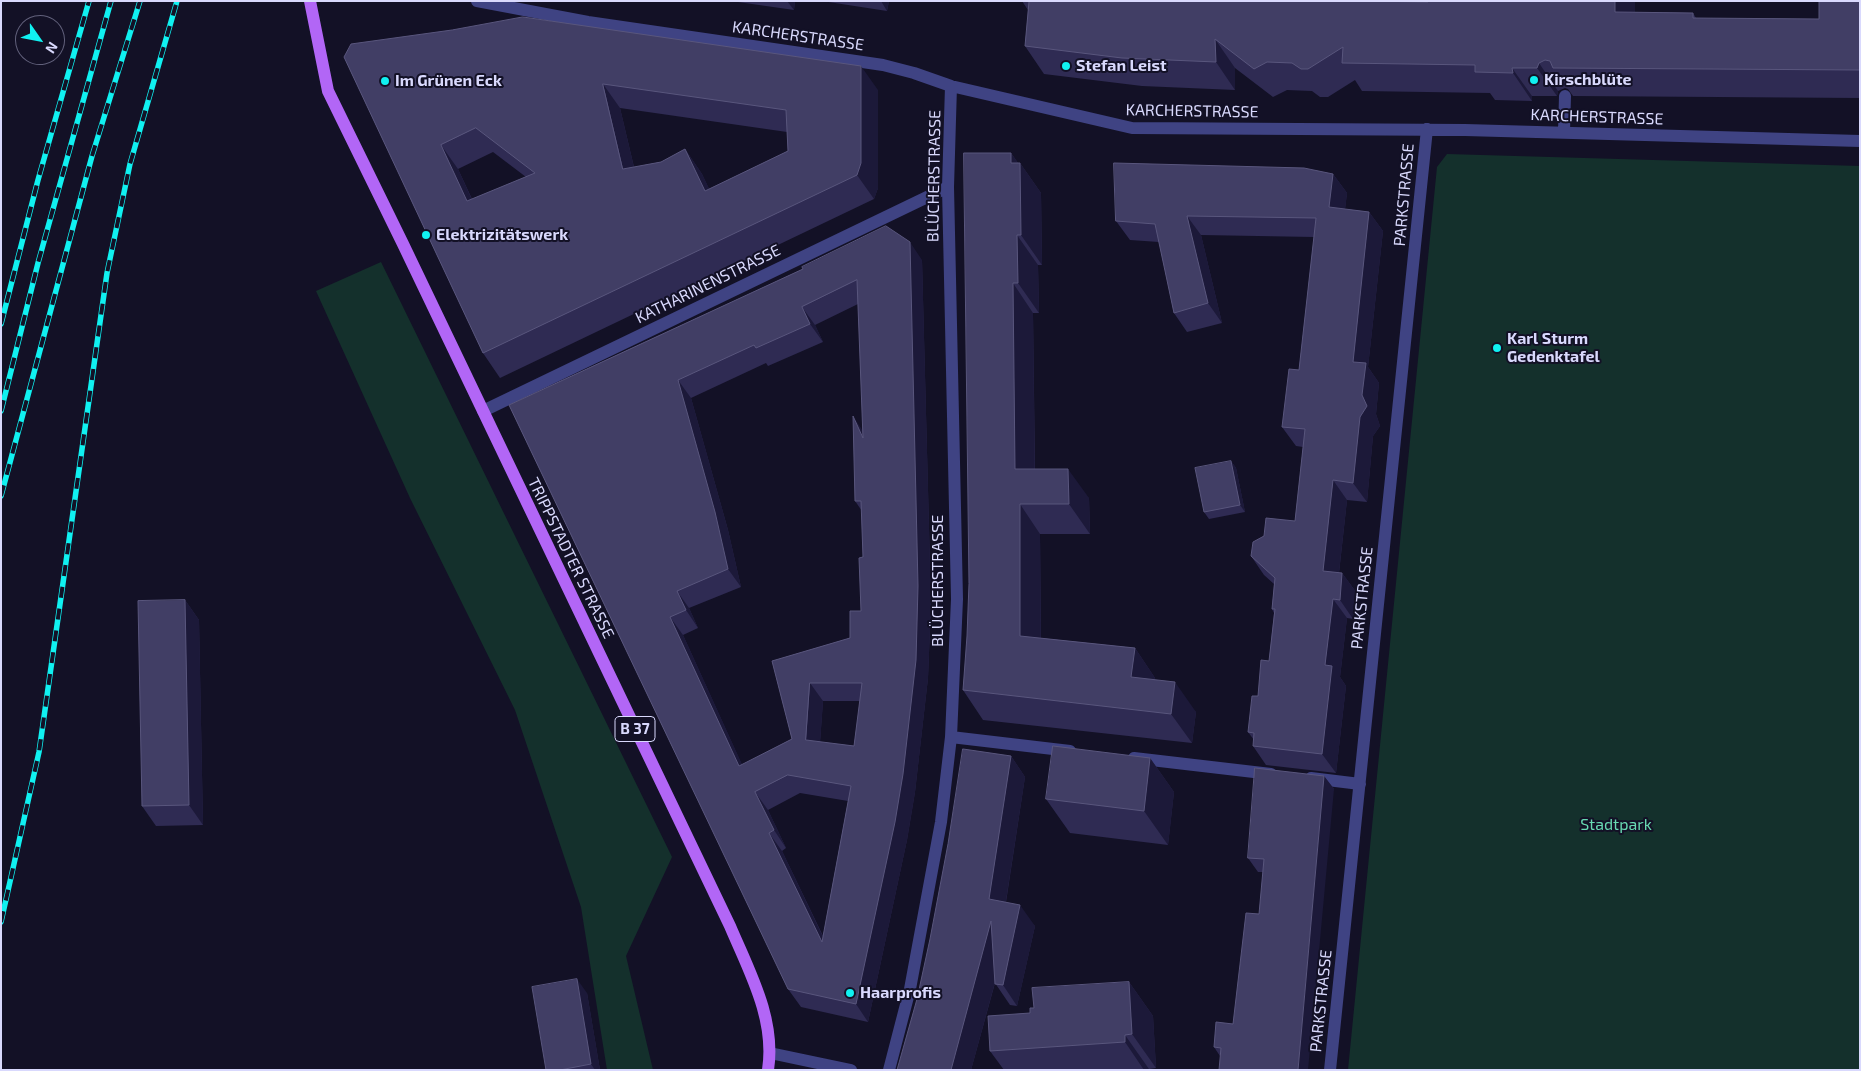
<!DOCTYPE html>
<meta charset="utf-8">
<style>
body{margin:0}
#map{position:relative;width:1861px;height:1071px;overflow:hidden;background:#131126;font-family:"Exo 2",sans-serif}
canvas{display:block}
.frame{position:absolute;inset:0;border:2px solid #d9d9fd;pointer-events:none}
.north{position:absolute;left:15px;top:15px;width:50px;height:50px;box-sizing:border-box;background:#131126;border:1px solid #62617c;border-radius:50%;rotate:123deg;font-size:14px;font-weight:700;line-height:20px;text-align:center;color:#d9d9fd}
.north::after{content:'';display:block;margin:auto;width:18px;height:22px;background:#10f1f1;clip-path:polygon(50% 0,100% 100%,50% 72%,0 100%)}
</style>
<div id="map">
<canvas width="1861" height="1071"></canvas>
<div class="frame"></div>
<div class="north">N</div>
</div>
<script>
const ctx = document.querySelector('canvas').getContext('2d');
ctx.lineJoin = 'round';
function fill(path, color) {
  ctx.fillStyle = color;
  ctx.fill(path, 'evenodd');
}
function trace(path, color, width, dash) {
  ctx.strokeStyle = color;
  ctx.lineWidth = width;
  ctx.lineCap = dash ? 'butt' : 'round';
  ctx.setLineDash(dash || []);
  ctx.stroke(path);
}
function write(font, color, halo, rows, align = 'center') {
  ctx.font = font + ' "Exo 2",sans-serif';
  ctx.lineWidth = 4;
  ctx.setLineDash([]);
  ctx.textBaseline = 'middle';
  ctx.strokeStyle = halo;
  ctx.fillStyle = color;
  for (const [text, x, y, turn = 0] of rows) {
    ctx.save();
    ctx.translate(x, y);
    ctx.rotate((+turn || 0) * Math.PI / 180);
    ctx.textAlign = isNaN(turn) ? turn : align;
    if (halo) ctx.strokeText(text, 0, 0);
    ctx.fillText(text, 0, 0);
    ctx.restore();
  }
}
const green = new Path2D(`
 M 1447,154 L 1860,166 L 1860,1070 L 1348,1070 L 1437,167 Z
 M 381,262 L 672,857 L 626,956 L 653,1070 L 607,1070 L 581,907 L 515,710 L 410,498 L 316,291 Z`);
const minor = new Path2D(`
 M 477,1 L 588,22 L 883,65 L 914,73 L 951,86 L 1132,128 L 1465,130 L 1860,141
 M 1564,132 L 1565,96
 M 483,411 L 948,187
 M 951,737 L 1070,751
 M 1134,758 L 1271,774
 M 1311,778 L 1360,784
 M 770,1053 L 851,1070
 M 889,1070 L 910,989 L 941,822 L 951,737 L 957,599 L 948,187 L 951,86
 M 1330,1070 L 1427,129`);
const major = new Path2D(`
 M 310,1 L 328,91 L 403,244 L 730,926 C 749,971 776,1019 768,1070`);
const rail = new Path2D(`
 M 1,324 L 38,180 L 89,1
 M 1,411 L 38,263 L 111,1
 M 1,496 L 92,156 L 140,1
 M 1,922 L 39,752 L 107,273 L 130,164 L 177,1`);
const wall = new Path2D(`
 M 731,1 L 795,1 L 794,10 Z
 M 822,1 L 889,1 L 887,11 Z
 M 1022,1 L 1364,1 L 1635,12 L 1693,13 L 1696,18 L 1819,19 L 1860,1 L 1860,98 L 1573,96 L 1568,89 L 1565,88 L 1558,91 L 1557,96 L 1532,96 L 1532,101 L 1495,100 L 1490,93 L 1362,91 L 1355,80 L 1328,97 L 1320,97 L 1312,91 L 1287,90 L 1273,97 L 1235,68 L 1235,90 L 1142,86 L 1044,74 L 1025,46 L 1028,10 Z
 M 344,57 L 878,90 L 878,188 L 874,199 L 500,378 L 483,353 ZM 620,108 L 787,132 L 788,151 L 709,189 L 702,174 L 685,149 L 661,162 L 634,167 ZM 493,152 L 526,177 L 472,199 L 458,169 Z
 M 1011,153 L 1018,163 L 1020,163 L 1041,193 L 1042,265 L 1038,265 L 1039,313 L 1033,313 L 1035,469 L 1089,498 L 1090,534 L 1040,534 L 1041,638 L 1135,648 L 1155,678 L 1155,680 L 1196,712 L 1192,743 L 983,720 L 963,690 Z
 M 1333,174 L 1347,193 L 1345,209 L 1369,212 L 1383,231 L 1368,367 L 1379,383 L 1376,414 L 1380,426 L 1373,436 L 1367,502 L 1347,500 L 1339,573 L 1342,573 L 1356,592 L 1353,619 L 1347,618 L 1340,677 L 1346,686 L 1336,773 L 1266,765 L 1253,746 L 1254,740 L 1248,732 L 1258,696 L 1269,661 L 1274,613 L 1272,609 L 1274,584 L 1264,575 L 1251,556 L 1295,521 L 1303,447 L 1296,446 L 1282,427 L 1299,370 L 1314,237 L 1201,235 L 1222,323 L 1187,332 L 1174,313 L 1159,242 L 1130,240 L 1116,221 Z
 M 922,260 L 931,604 L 928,678 L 915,792 L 907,840 L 868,1022 L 801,1007 L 788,989 L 509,405 L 803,269 ZM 858,304 L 863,430 L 855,501 L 862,511 L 863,557 L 861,611 L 850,638 L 772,661 L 792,739 L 742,765 L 683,635 L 698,628 L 689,608 L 741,587 L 728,530 L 691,398 L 766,363 L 768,366 L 823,342 L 815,325 ZM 823,701 L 860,701 L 854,746 L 820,742 ZM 800,793 L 848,801 L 823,936 L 782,851 L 786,848 L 768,810 Z
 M 1231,461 L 1236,468 L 1245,512 L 1209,519 L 1204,512 Z
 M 185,600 L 199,620 L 203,825 L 156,826 L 142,806 Z
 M 1011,756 L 1025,777 L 1006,902 L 1035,926 L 1017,1006 L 1010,1005 L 995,983 L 971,1070 L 897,1070 Z
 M 1150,758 L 1174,792 L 1168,845 L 1070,833 L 1046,799 Z
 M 1324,776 L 1334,789 L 1220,1056 L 1214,1047 L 1233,1024 L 1259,914 L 1263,872 L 1258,872 L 1248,858 Z
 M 1129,982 L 1153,1016 L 1156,1068 L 1149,1069 L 1149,1070 L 1004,1070 L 990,1051 L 1030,1013 Z
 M 587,993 L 600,1070 L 546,1070 Z`);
const shadedWall = new Path2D(`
 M 787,1 L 795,1 L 794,10 Z
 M 881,1 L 889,1 L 887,11 Z
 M 1615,1 L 1635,1 L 1635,40 L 1615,12 Z
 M 1215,39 L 1235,68 L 1235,90 L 1216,62 Z
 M 1539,63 L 1558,91 L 1557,96 L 1537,68 Z
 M 861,66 L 878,90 L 878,188 L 874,199 L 857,175 Z
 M 1512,68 L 1532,96 L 1532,101 L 1513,73 Z
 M 603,84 L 620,108 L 640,193 L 623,169 Z
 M 441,145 L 458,169 L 484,226 L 467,201 Z
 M 685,149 L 702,174 L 722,215 L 705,191 Z
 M 1011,153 L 1020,166 L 1020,163 L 1041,193 L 1042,265 L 1021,235 L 1011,163 Z
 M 1333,174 L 1347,193 L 1343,226 L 1329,207 Z
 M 1369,212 L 1383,231 L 1368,367 L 1379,383 L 1376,414 L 1380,426 L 1373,436 L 1367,502 L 1353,483 L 1362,395 L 1353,362 Z
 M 1187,216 L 1201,235 L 1222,323 L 1208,303 Z
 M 1017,235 L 1038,265 L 1039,313 L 1018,283 Z
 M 910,242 L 922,260 L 931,604 L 928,678 L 915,792 L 907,840 L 868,1022 L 856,1004 Z
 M 1013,283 L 1033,313 L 1035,498 L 1015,469 Z
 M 802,307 L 815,325 L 823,342 L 810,324 Z
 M 678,380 L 691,398 L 728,530 L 741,587 L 728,569 Z
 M 853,416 L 865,434 L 863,438 Z
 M 1231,461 L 1236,468 L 1245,512 L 1240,505 Z
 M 1068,469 L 1089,498 L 1090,534 L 1069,504 Z
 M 1333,480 L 1347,500 L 1337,590 L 1323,571 Z
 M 1020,504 L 1040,534 L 1041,666 L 1020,636 Z
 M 1342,573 L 1356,592 L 1353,619 L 1340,600 Z
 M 677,591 L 689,608 L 698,628 L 686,610 Z
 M 1333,599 L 1347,618 L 1340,677 L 1346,686 L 1336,773 L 1322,754 L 1325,665 Z
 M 185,600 L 199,620 L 203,825 L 189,805 Z
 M 670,617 L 683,635 L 751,784 L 739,766 Z
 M 1135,648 L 1155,678 L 1152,707 L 1131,677 Z
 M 1175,682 L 1196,712 L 1192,743 L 1171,714 Z
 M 810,683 L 823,701 L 819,758 L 806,740 Z
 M 1011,756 L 1025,777 L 1003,920 L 989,899 Z
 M 1150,758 L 1174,792 L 1168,845 L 1144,811 Z
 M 1324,776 L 1334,789 L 1308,1070 L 1298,1070 Z
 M 755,792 L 768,810 L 786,848 L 774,830 Z
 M 769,833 L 782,851 L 834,960 L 822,942 Z
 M 1020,905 L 1035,926 L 1017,1006 L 1003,985 Z
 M 991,921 L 1006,942 L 971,1070 L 951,1070 Z
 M 577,979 L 587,993 L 600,1070 L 595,1070 L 591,1064 Z
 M 1129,982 L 1153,1016 L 1156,1068 L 1132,1034 Z
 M 1125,1035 L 1149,1069 L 1149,1070 L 1144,1070 L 1125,1042 Z`);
const building = new Path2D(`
 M 1025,1 L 1364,1 L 1428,2 L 1428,1 L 1615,1 L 1615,12 L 1693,13 L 1693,18 L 1819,19 L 1819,1 L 1860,1 L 1860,70 L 1553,68 L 1550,61 L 1545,60 L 1539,63 L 1537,68 L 1512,68 L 1513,73 L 1475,72 L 1475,65 L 1342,63 L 1343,47 L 1308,69 L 1301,69 L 1292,63 L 1267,62 L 1254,69 L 1215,39 L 1216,62 L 1122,58 L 1025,46 L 1029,2 Z
 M 523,17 L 861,66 L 861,163 L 857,175 L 483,353 L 344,57 L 351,44 L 452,30 ZM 603,84 L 786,110 L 788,151 L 705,191 L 685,149 L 661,162 L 623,169 ZM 476,128 L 535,173 L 467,201 L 441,145 Z
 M 964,153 L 1011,153 L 1011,163 L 1020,163 L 1021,235 L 1017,235 L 1018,283 L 1013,283 L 1015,469 L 1068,469 L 1069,504 L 1020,504 L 1020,636 L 1135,648 L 1131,677 L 1175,682 L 1171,714 L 963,690 L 967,636 L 969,584 Z
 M 1114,163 L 1304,168 L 1333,174 L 1329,207 L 1369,212 L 1353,362 L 1366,363 L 1362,395 L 1367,406 L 1360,417 L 1353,483 L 1333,480 L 1323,571 L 1342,573 L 1340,600 L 1333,599 L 1325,665 L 1332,666 L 1322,754 L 1253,746 L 1254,733 L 1248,732 L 1252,696 L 1258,696 L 1261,660 L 1269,661 L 1275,609 L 1272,609 L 1275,578 L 1251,556 L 1253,542 L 1264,536 L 1266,518 L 1295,521 L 1305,429 L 1282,427 L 1289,369 L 1299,370 L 1316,218 L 1187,216 L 1208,303 L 1174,313 L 1155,224 L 1116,221 Z
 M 886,226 L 910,242 L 918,586 L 916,660 L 903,774 L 895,822 L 856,1004 L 788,989 L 509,405 L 803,269 L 802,267 ZM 857,280 L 863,438 L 853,416 L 855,501 L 861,501 L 863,557 L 859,558 L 861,611 L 850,611 L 850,638 L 772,661 L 792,739 L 739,766 L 670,617 L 686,610 L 677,591 L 728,569 L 715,512 L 678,380 L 754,345 L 756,348 L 810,324 L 802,307 ZM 810,683 L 862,683 L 854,746 L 806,740 ZM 788,775 L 851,786 L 822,942 L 769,833 L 774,830 L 755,792 Z
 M 1231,461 L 1240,505 L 1204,512 L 1195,468 Z
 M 185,600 L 189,805 L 142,806 L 138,601 Z
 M 1053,746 L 1150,758 L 1144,811 L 1046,799 Z
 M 963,749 L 1011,756 L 989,899 L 1020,905 L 1003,985 L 995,984 L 991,921 L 951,1070 L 897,1070 L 917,999 L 930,939 L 948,844 Z
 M 1255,768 L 1324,776 L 1298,1070 L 1219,1070 L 1221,1048 L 1214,1047 L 1216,1022 L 1233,1024 L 1246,913 L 1259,914 L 1264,859 L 1248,858 Z
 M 577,979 L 591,1064 L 560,1070 L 546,1070 L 532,987 Z
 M 1129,982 L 1132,1034 L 1125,1035 L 1125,1042 L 990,1051 L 988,1016 L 1030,1013 L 1030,1008 L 1034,1008 L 1032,988 Z`);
const markers = [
 [1066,66,5,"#10f1f1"],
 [1534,80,5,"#10f1f1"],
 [385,81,5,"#10f1f1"],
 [426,235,5,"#10f1f1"],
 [1497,348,5,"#10f1f1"],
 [850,993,5,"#10f1f1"]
];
const shields = [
 [635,729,40]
];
const shieldNames = [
 ["B 37",635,729]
];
const streetNames = [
 ["KARCHERSTRASSE",798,36,8],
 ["KARCHERSTRASSE",1192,111,1],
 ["KARCHERSTRASSE",1597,117,2],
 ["BLÜCHERSTRASSE",934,176,-89],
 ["PARKSTRASSE",1404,195,-85],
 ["KATHARINENSTRASSE",708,284,-26],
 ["TRIPPSTADTER STRASSE",571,558,64],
 ["BLÜCHERSTRASSE",938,581,-90],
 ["PARKSTRASSE",1362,598,-84],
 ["PARKSTRASSE",1321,1001,-84]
];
const poiNames = [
 ["Stefan Leist",1076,66],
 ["Kirschblüte",1544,80],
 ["Im Grünen Eck",395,81],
 ["Elektrizitätswerk",436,235],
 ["Karl Sturm",1507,339],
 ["Gedenktafel",1507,357],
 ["Haarprofis",860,993]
];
const parkNames = [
 ["Stadtpark",1616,825]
];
fill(green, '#14302c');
trace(minor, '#3f4383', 12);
trace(major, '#b266f6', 12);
trace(rail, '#10f1f1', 5.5);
trace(rail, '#131126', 4, [11]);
fill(wall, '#2f2b53');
fill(shadedWall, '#1c1939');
fill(building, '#413e65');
trace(building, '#59567d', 1);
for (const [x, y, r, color] of markers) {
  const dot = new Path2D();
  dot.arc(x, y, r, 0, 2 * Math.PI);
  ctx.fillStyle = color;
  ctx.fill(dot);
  trace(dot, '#131126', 2);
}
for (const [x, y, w] of shields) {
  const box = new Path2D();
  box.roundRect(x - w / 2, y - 12.5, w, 25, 4);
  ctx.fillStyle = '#131126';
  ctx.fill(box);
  trace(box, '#d9d9fd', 1);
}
write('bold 15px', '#d9d9fd', null, shieldNames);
write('16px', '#d9d9fd', '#131126', streetNames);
write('bold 16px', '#d9d9fd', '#131126', poiNames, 'left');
write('16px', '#68d9b2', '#131126', parkNames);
</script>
